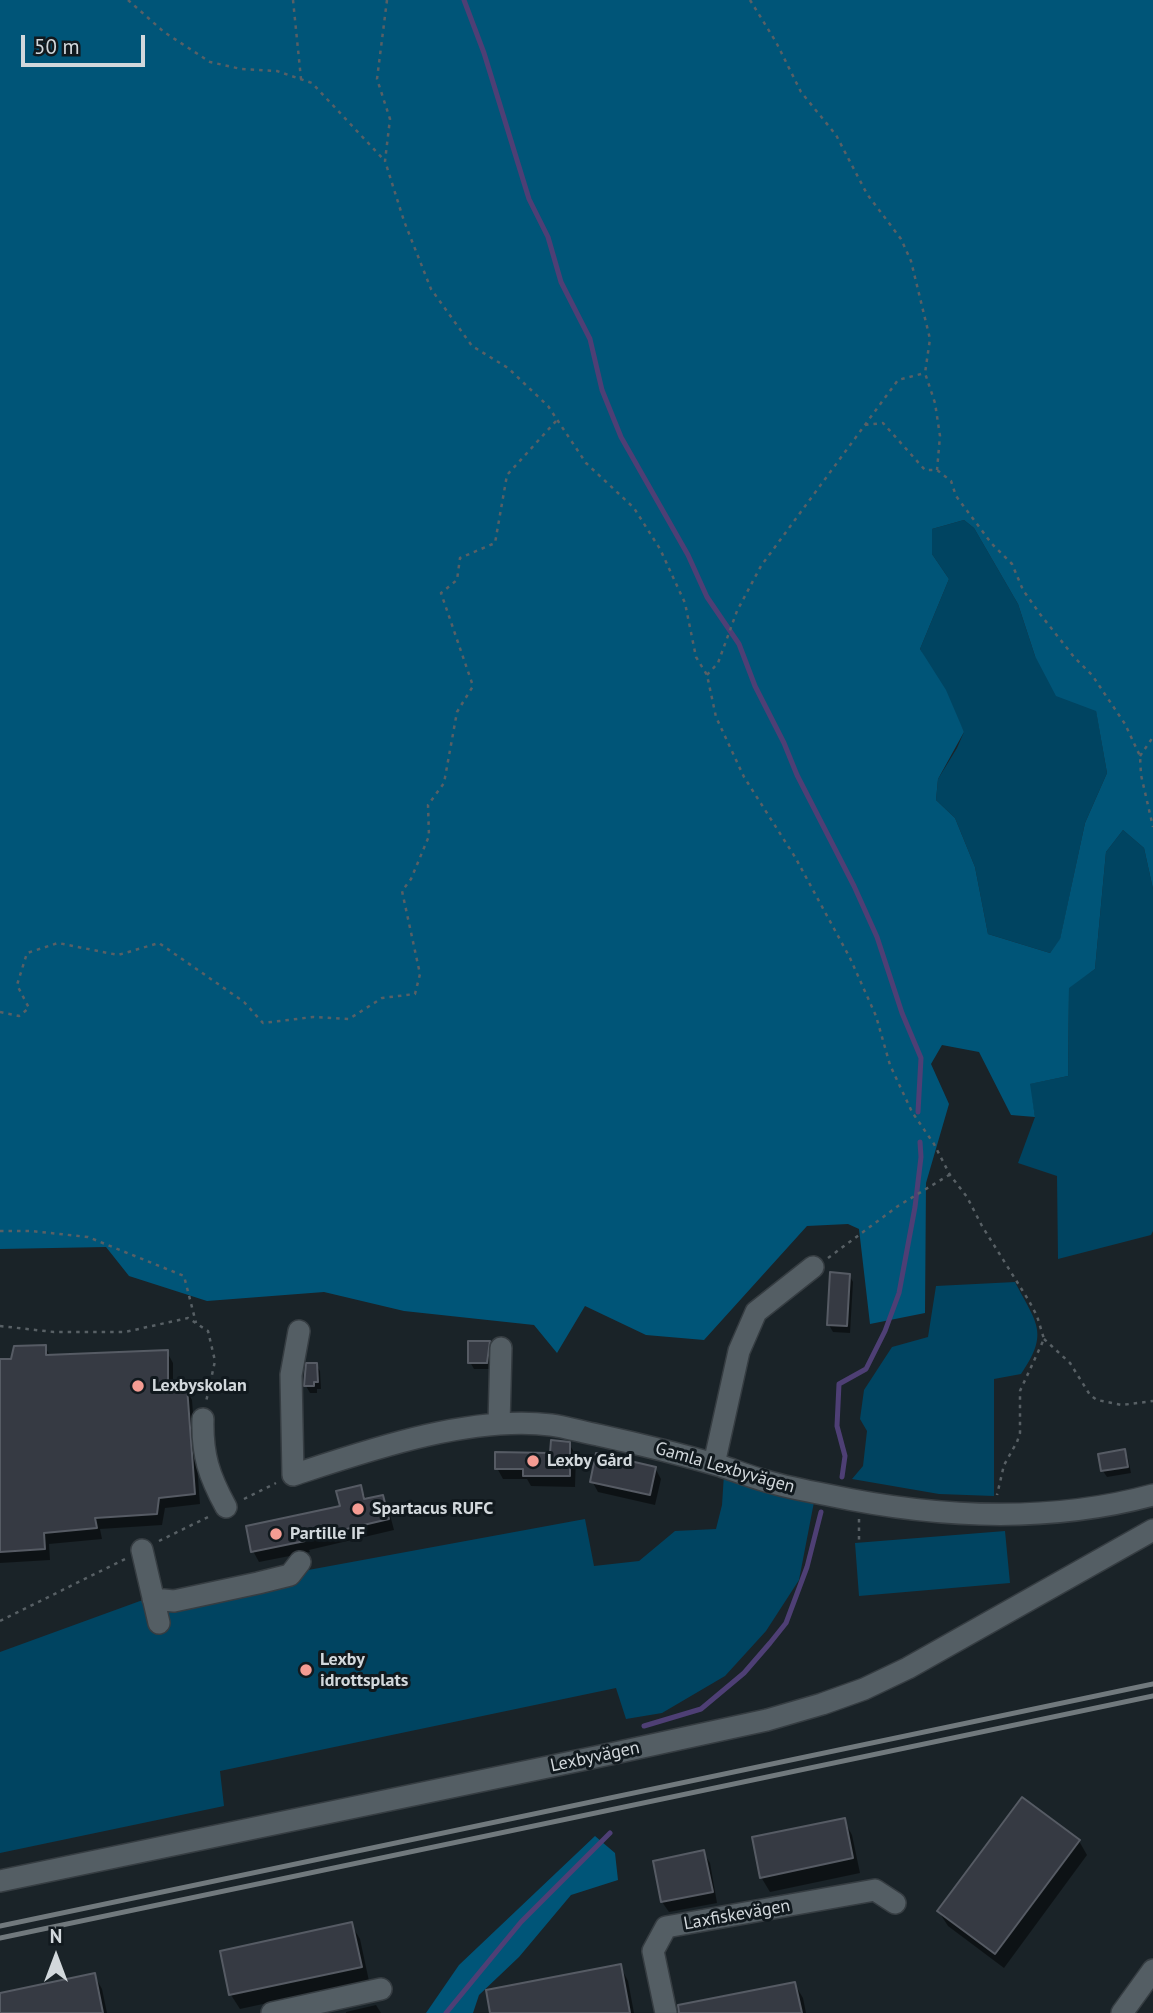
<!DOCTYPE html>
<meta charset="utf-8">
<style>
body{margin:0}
#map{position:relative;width:1153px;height:2013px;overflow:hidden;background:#1a2328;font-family:"PT Sans",sans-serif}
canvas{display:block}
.north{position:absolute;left:21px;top:1922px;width:70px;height:70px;-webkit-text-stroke:5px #11191e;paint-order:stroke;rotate:0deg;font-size:19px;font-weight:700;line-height:28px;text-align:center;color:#d2d8dc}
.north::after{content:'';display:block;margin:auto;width:24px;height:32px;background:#d2d8dc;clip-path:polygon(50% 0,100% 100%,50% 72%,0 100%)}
.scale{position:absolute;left:21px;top:35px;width:124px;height:32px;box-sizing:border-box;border:4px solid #d2d8dc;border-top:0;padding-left:9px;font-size:21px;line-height:24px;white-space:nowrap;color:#d2d8dc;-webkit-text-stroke:5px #11191e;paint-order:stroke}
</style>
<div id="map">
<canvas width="1153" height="2013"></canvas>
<div class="north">N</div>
<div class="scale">50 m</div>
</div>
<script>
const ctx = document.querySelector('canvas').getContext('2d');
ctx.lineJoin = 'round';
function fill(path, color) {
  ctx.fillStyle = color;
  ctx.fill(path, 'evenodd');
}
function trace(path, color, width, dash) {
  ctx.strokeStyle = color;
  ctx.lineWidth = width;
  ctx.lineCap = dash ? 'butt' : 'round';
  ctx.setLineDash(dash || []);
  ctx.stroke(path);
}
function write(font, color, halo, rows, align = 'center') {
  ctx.font = font + ' "PT Sans",sans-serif';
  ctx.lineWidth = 6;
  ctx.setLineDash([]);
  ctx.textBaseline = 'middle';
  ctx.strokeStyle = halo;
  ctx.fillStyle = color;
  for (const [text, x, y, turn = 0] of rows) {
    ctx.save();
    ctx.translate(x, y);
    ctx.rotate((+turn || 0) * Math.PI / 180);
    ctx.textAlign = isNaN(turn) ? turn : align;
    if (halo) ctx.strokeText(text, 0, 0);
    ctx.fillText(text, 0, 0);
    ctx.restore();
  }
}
const green = new Path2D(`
 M 964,520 L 974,528 L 1018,604 L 1035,656 L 1096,710 L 1107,773 L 1085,823 L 1060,940 L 1050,953 L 988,934 L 975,867 L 955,818 L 936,800 L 938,779 L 957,748 L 964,732 L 920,649 L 949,579 L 932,554 L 932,529 Z
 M 1123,830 L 1144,848 L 1153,889 L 1153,1231 L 1151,1235 L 1058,1259 L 1057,1176 L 1018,1163 L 1035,1117 L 1029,1084 L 1068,1076 L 1069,987 L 1095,969 L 1106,852 Z
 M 1015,1282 C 1036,1323 1050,1332 1021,1374 L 994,1379 L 994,1496 L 939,1494 L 852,1479 L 863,1466 L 867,1431 L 860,1419 L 864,1390 L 892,1347 L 928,1337 L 936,1286 Z
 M 724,1474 L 814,1502 L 799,1580 L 766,1631 L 725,1676 L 662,1713 L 626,1719 L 616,1688 L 220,1771 L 224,1806 L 0,1853 L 0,1652 L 140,1601 L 585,1519 L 594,1566 L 639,1561 L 675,1531 L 716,1529 L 722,1505 Z
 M 1005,1531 L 1010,1583 L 859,1596 L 855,1543 Z`);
const forest = new Path2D(`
 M 0,0 L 1153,0 L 1153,889 L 1144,848 L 1123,830 L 1106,852 L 1095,969 L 1069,988 L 1068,1076 L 1030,1084 L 1035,1117 L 1011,1115 L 979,1052 L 942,1045 L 931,1064 L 949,1104 L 926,1183 L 925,1313 L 870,1324 L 859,1229 L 848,1224 L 807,1226 L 704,1340 L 646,1335 L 585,1306 L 557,1353 L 534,1325 L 404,1311 L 324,1292 L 207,1301 L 129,1276 L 106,1247 L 0,1249 ZM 964,520 L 974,528 L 1018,604 L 1035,656 L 1056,696 L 1096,711 L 1107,773 L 1085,823 L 1060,939 L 1050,953 L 988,934 L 975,867 L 955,818 L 936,800 L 938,779 L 964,732 L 946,690 L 920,649 L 949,579 L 932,554 L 932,529 Z
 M 595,1836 L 615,1853 L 618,1880 L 571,1895 L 519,1957 L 479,1995 L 473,2013 L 426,2013 L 459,1965 Z`);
const shadow = new Path2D(`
 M 849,1275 L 853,1282 L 850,1333 L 833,1332 L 829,1325 Z
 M 489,1343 L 493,1349 L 491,1369 L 474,1369 L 470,1362 Z
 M 45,1347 L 51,1357 L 167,1352 L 173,1363 L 173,1390 L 186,1389 L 192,1400 L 200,1504 L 165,1508 L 162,1525 L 100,1529 L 102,1539 L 49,1544 L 50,1560 L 0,1563 L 0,1361 L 13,1361 Z
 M 308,1365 L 316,1365 L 320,1371 L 321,1389 L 317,1389 L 317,1393 L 310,1393 L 306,1386 Z
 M 569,1444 L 576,1455 L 575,1487 L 531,1486 L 527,1479 L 503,1479 L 497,1468 L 552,1455 Z
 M 1124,1451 L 1128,1458 L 1131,1473 L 1107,1477 L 1103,1471 Z
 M 655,1468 L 661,1479 L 655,1505 L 598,1492 L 592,1481 Z
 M 360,1487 L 367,1500 L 382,1497 L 388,1507 L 394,1530 L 309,1550 L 310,1552 L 259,1562 L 253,1551 L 342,1507 Z
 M 844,1820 L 852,1835 L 860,1873 L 770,1892 L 761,1877 Z
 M 1079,1841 L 1087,1855 L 1004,1968 L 948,1926 L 939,1912 Z
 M 703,1852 L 710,1863 L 717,1903 L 669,1912 L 662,1902 Z
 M 351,1924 L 360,1939 L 369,1981 L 240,2009 L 231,1995 L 222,1952 Z
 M 620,1966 L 628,1981 L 634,2013 L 492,2013 Z
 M 94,1975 L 102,1989 L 107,2013 L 0,2013 L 0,1994 Z
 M 794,1983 L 803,1998 L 806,2013 L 692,2013 Z
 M 376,2005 L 381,2013 L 346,2013 L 346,2012 Z`);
const stream = new Path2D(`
 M 464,0 L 484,53 L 529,199 L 548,237 L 561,282 L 590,339 L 602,390 L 621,437 L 688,555 L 707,597 L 739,644 L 755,686 L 784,743 L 797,775 L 854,886 L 877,937 L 902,1013 L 921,1058 L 918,1112
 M 842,1477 L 845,1456 L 837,1426 L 839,1384 L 866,1369 L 885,1331 L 899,1293 L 915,1207 L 921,1157 L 920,1142
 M 644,1726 L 701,1709 L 744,1673 L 770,1643 L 786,1623 L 807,1567 L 821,1512
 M 446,2013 L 521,1922 L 610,1833`);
const building = new Path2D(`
 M 830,1272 L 850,1274 L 847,1326 L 827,1325 Z
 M 468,1341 L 490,1341 L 487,1363 L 468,1363 Z
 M 46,1345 L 46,1355 L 168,1350 L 168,1388 L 187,1387 L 195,1494 L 159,1498 L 157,1514 L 95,1518 L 97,1528 L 44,1533 L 45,1549 L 0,1552 L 0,1359 L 11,1359 L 14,1346 Z
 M 306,1363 L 317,1363 L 318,1382 L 314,1382 L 314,1386 L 304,1386 Z
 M 551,1440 L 570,1442 L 570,1476 L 523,1476 L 523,1469 L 495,1469 L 495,1452 L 550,1453 Z
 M 1125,1449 L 1128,1467 L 1101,1471 L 1098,1454 Z
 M 596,1453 L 656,1467 L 650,1495 L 590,1482 Z
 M 361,1485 L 364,1499 L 383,1495 L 389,1519 L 304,1539 L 305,1541 L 251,1552 L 246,1526 L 340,1506 L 336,1491 Z
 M 1022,1797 L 1080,1840 L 995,1954 L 937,1911 Z
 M 845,1818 L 853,1858 L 760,1878 L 752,1837 Z
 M 704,1850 L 713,1892 L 661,1902 L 653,1861 Z
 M 352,1922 L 362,1967 L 229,1995 L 220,1951 Z
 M 621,1964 L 630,2013 L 490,2013 L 486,1990 Z
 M 95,1973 L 103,2013 L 0,2013 L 0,1993 Z
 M 795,1982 L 802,2013 L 679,2013 L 678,2005 Z`);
const path = new Path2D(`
 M 128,0 L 164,32 L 210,62 L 241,69 L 277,71 L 312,83 L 385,161
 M 293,0 L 301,79
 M 387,0 L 377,79 L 390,119 L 385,161 L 404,221 L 431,289 L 472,346 L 508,368 L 548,406 L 586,463 L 634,508 L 660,549 L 685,603 L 696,657 L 707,675 L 716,717 L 744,777 L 795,857 L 850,958 L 876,1016 L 890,1065 L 912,1112 L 934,1144 L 950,1175 L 967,1197 L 982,1226 L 1029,1301 L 1037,1316 L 1044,1339 L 1020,1391 L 1020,1433 L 1017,1442 L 1004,1465 L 997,1495
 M 750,0 L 776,42 L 801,92 L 836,135 L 867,194 L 901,239 L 911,261 L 930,339 L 925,373 L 935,403 L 940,436 L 937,470
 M 865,425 L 883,423 L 925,470 L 937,470 L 951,481 L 956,496 L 992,544 L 1012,564 L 1023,590 L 1040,614 L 1074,657 L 1092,675 L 1125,724 L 1140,756 L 1141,775 L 1153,827
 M 707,675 L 718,663 L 737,611 L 761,566 L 898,380 L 925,373
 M 1140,756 L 1153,737
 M 0,1012 L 19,1016 L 29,1008 L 17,985 L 27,953 L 58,943 L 118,955 L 159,943 L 244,1002 L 263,1023 L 313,1017 L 349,1019 L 382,998 L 415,994 L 420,974 L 402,891 L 411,879 L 429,836 L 428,805 L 444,783 L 457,712 L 473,686 L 441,593 L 457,580 L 460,558 L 495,543 L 507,475 L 557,420
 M 0,1231 L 31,1231 L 88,1237 L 184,1276 L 196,1323
 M 828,1258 L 898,1206 L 949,1175
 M 0,1326 L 54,1332 L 125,1332 L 188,1318 L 208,1331 L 215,1361 L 206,1402
 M 1044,1339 L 1070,1363 L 1090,1395 L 1097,1400 L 1122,1405 L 1153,1401
 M 244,1499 L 276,1483
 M 859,1519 L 859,1543
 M 159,1541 L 210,1516
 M 0,1621 L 125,1559`);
const minor = new Path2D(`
 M 299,1331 L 291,1375 L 293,1475 C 369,1450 470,1415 551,1425 C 566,1427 582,1432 598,1435 C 639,1444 680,1454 721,1466 C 736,1471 751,1477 766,1481 C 786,1487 807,1491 828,1495 C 936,1518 1046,1524 1153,1495
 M 203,1419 C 202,1455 209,1476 226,1507
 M 499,1424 L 501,1348
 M 714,1464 L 739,1351 L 756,1312 L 813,1267
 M 142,1550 L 159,1623
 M 153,1599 L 174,1601 L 258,1583 L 290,1575 L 300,1562
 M 0,1881 L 615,1753 L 767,1720 L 822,1704 L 864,1689 L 908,1668 L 1153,1530
 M 272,2013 L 381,1989
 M 666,2013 L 653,1951 L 666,1927 L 875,1890 L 895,1903
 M 1122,2013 L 1153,1970`);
const rail = new Path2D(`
 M 0,1926 L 1153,1684
 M 0,1938 L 1153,1696`);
const markers = [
 [138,1386,7,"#f59c93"],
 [533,1461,7,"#f59c93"],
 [358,1509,7,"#f59c93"],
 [276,1534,7,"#f59c93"],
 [306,1670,7,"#f59c93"]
];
const poiNames = [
 ["Lexbyskolan",152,1386],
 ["Lexby Gård",547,1461],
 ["Spartacus RUFC",372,1509],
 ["Partille IF",290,1534],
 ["Lexby",320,1660],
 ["idrottsplats",320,1681]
];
const streetNames = [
 ["Gamla Lexbyvägen",725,1468,16],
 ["Lexbyvägen",595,1757,-12],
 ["Laxfiskevägen",737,1915,-10]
];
fill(green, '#004461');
fill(forest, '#005578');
fill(shadow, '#0007');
trace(stream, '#4e3f75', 5);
fill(building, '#363a43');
trace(building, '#565b64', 2);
trace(minor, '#363d42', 24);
trace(path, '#586065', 2.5, [3.5, 5]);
trace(minor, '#545e64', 21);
trace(rail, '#71797d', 5);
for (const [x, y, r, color] of markers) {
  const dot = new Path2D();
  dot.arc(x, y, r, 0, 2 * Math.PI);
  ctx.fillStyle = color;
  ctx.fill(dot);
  trace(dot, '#11191e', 2.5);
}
write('bold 18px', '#d2d8dc', '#11191e', poiNames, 'left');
write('18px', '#d2d8dc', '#11191e', streetNames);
</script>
